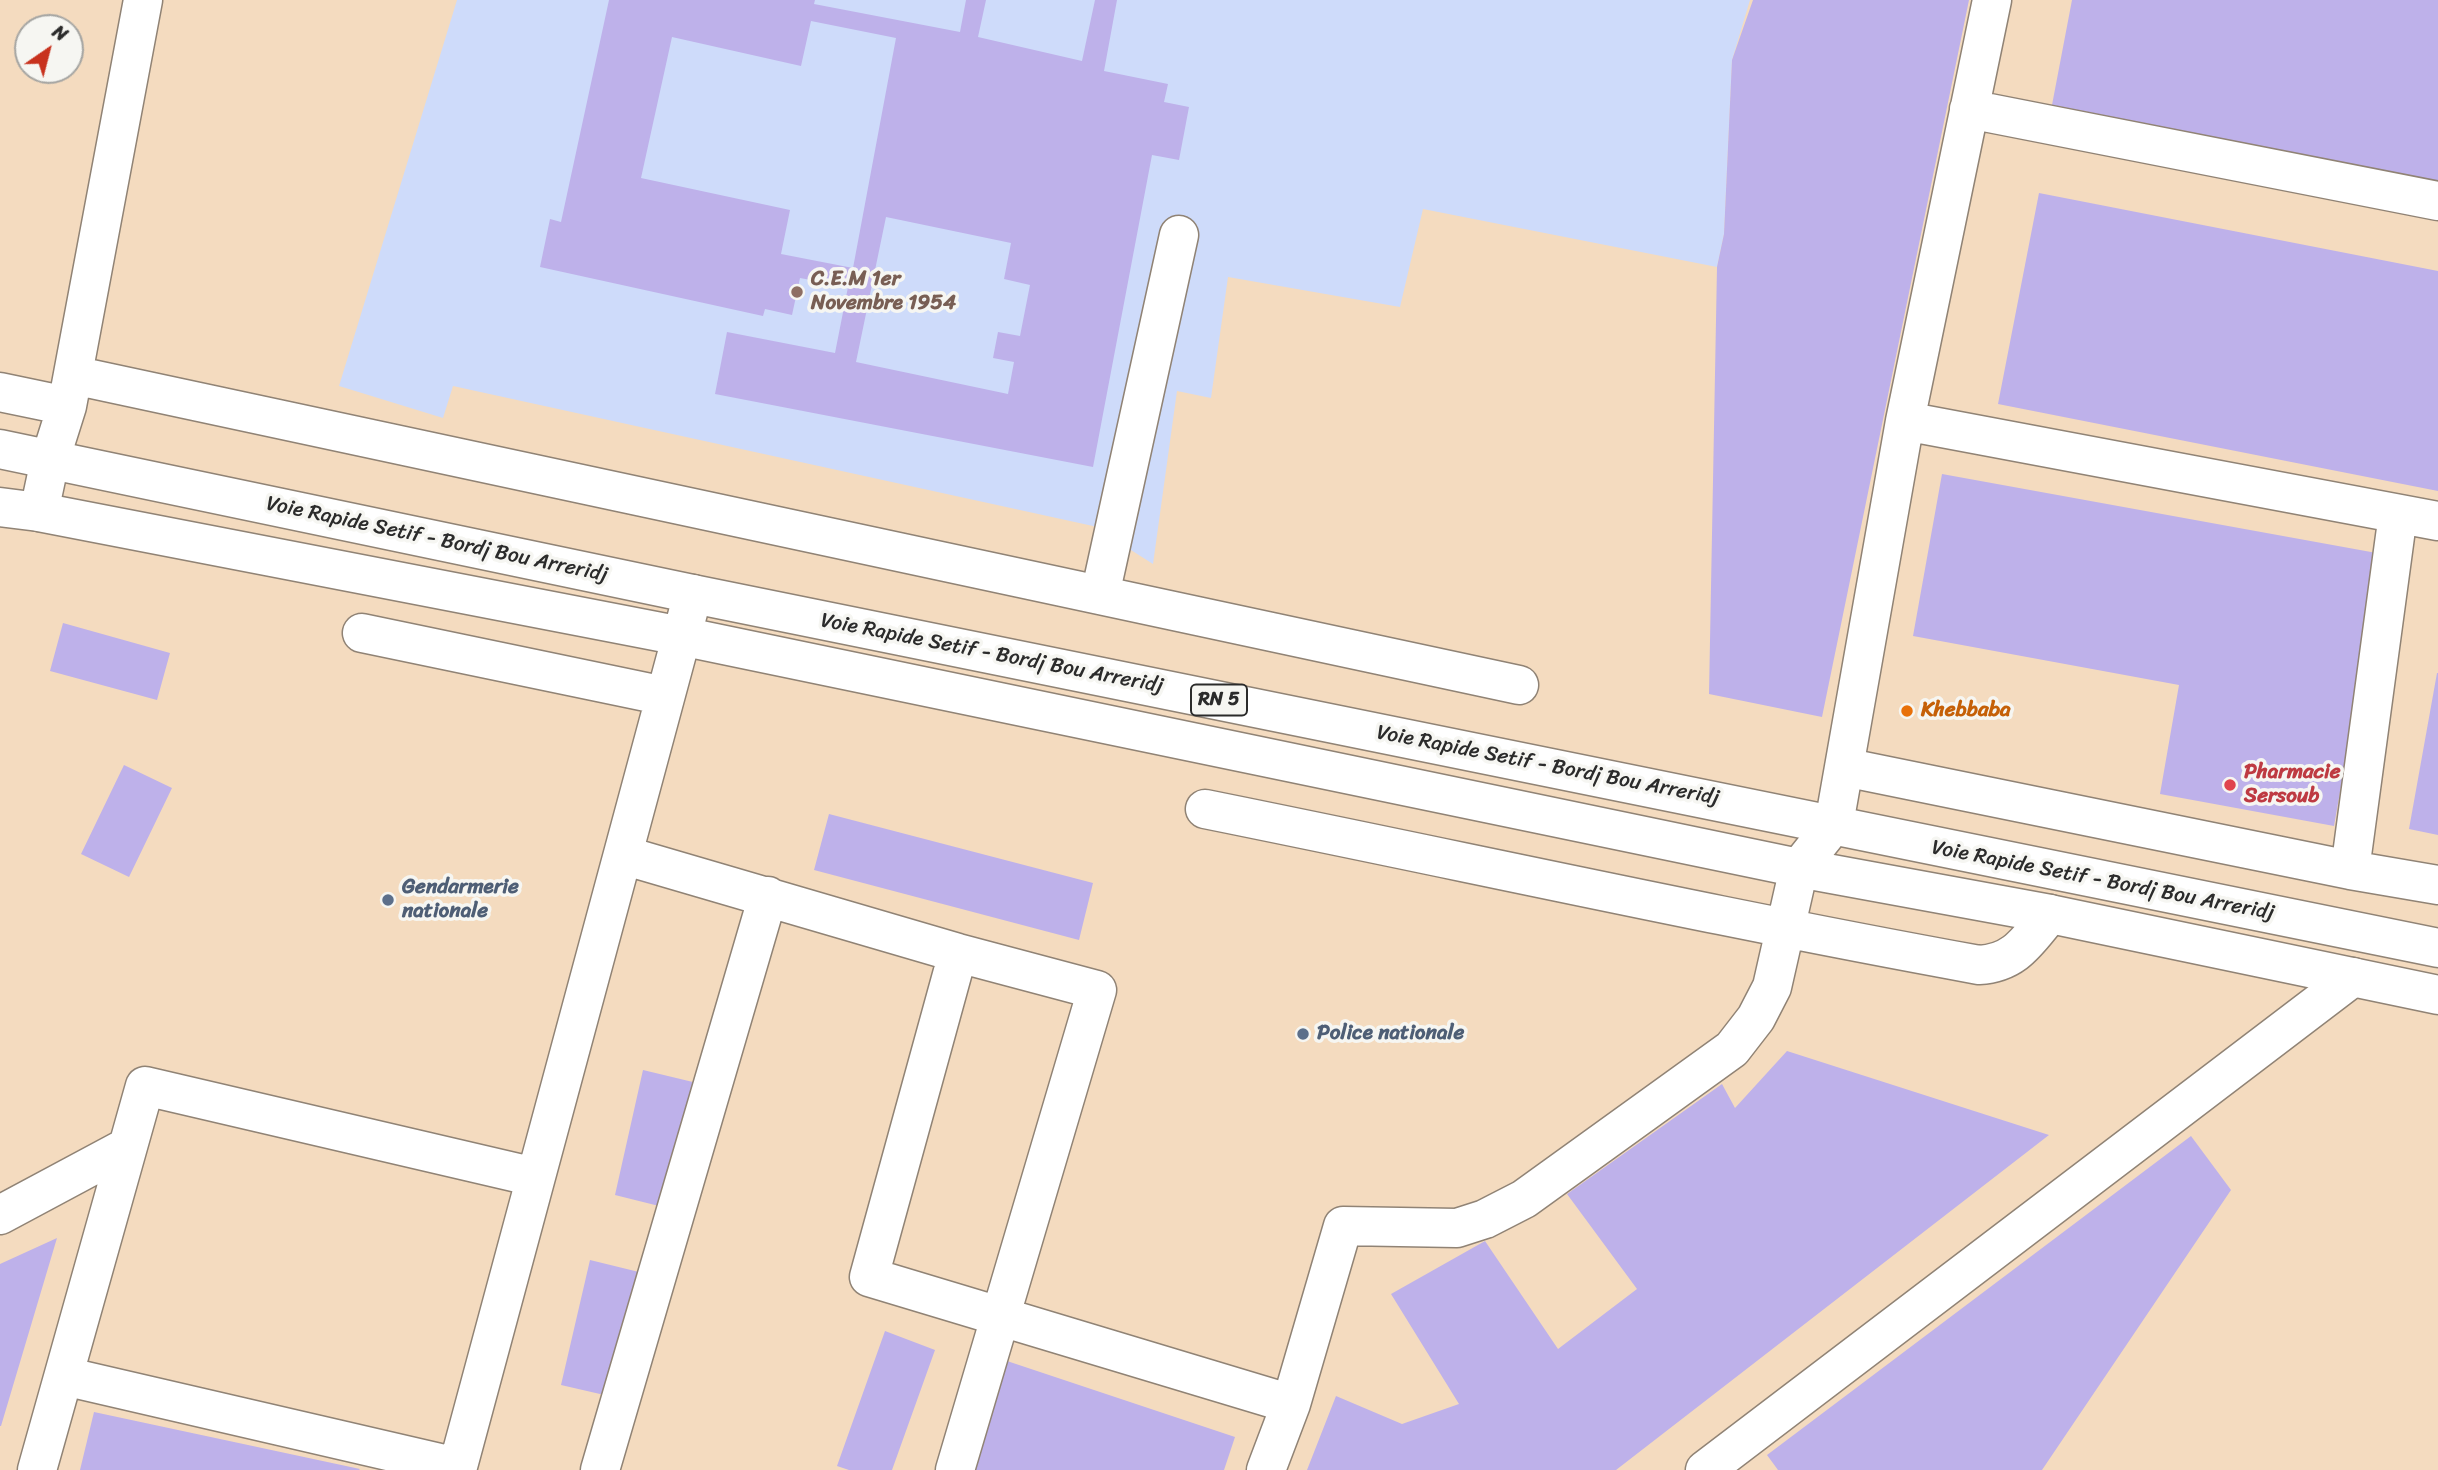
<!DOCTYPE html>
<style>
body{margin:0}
#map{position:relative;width:2438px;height:1470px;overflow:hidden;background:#f4dbbf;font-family:Sriracha,sans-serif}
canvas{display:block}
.north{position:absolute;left:14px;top:14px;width:70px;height:70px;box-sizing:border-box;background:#f6f6f2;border:2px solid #a5a5a2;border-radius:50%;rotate:35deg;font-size:19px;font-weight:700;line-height:28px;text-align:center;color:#2b2b2b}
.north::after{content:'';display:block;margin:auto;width:24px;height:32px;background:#c8321e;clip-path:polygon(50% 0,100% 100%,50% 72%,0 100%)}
</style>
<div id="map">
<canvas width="2438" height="1470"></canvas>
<div class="north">N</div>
</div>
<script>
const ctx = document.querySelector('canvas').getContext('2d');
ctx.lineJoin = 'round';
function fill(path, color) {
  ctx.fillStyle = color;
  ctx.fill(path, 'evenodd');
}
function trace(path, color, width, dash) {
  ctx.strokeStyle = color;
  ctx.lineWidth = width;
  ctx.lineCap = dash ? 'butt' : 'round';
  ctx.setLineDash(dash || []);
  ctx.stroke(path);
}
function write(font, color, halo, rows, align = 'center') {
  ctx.font = font + ' Sriracha,sans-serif';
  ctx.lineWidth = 7;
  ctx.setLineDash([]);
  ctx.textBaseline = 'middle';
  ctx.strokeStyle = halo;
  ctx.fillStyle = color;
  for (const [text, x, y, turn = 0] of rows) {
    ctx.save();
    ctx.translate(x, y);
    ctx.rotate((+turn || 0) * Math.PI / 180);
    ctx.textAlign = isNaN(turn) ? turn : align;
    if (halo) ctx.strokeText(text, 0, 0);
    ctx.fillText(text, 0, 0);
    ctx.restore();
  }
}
const built = new Path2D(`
 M 457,0 L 1750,0 L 1732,60 L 1724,234 L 1717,267 L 1423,209 L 1400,307 L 1228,277 L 1211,398 L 1177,391 L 1153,564 L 1093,526 L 453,386 L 443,418 L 339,386 Z`);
const building = new Path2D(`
 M 609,0 L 815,0 L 814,4 L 960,32 L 966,0 L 986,0 L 978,37 L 1082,61 L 1095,0 L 1117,0 L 1104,71 L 1168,84 L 1164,102 L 1189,107 L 1179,160 L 1152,155 L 1093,467 L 715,394 L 727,332 L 835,353 L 848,287 L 800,278 L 792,315 L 765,309 L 763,316 L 540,267 L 550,219 L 561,222 ZM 811,21 L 896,38 L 853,268 L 781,254 L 790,210 L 641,178 L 672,37 L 801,66 ZM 886,217 L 1011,243 L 1004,279 L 1030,285 L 1020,336 L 998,332 L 993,358 L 1014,362 L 1008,394 L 856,362 Z
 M 1753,0 L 1969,0 L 1822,717 L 1709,694 L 1717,267 L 1724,234 L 1732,60 Z
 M 2072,0 L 2438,0 L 2438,181 L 2052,105 Z
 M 2039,193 L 2438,271 L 2438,491 L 1998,404 Z
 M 1942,474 L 2382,554 L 2334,826 L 2160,794 L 2179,685 L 1913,636 Z
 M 63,623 L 170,653 L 157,700 L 50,671 Z
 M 2437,673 L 2438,673 L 2438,835 L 2409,829 Z
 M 124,765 L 172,788 L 129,877 L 81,854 Z
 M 829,814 L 1093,883 L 1079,940 L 814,870 Z
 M 1787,1051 L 2049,1135 L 1616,1470 L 1307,1470 L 1336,1396 L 1402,1424 L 1459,1404 L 1391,1294 L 1485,1241 L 1558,1349 L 1637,1289 L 1567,1194 L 1722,1084 L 1735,1108 Z
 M 643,1070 L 697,1083 L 667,1208 L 615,1195 Z
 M 2191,1136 L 2231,1190 L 2042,1470 L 1778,1470 L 1767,1455 Z
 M 57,1238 L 1,1426 L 0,1426 L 0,1264 Z
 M 590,1260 L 643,1273 L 613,1397 L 561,1385 Z
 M 885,1331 L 935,1350 L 892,1470 L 849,1470 L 837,1466 Z
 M 1007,1361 L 1235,1437 L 1224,1470 L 971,1470 Z
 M 94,1412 L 360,1469 L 359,1470 L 80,1470 Z`);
const minor = new Path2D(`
 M 1969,109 L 2438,201
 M 73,375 L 1519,685
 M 0,392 L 67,406
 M 1905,421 L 2438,521
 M 39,512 L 50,460 L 67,406 L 143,0
 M 1100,595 L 1179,235
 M 362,633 L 665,696
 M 1844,767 L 2350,870 L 2438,885
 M 1205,809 C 1463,861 1720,918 1979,965 C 2016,963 2028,940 2050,914
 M 623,855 L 958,953 L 1097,990 L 955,1470
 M 2350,870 L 2398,514
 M 958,953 L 869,1277 L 1291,1404
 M 0,1215 L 127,1147
 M 64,1376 L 457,1467
 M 37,1470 L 145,1086 L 535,1177
 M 457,1470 L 693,594
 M 600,1470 L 768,896
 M 1266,1470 L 1291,1404 L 1343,1226 L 1457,1228 L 1485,1219 L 1524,1199 L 1732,1049 L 1756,1018 L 1772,987 L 1799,868 L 1834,824 L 1905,421 L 1992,0
 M 1705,1470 L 2353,977`);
const highway = new Path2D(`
 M 0,449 L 693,594 L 2438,948
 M 0,507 L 39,512 L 681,636 L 1799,868 L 2050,914 L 2438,995`);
const markers = [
 [797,292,7,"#8d6e63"],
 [1907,711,7,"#e8710a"],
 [2230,785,7,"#e0444e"],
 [388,900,7,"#5c6f8a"],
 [1303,1034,7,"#5c6f8a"]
];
const shields = [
 [1219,700,56]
];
const shieldNames = [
 ["RN 5",1219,700]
];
const educationNames = [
 ["C.E.M 1er",811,280],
 ["Novembre 1954",811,304]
];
const streetNames = [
 ["Voie Rapide Setif - Bordj Bou Arreridj",437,540,12],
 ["Voie Rapide Setif - Bordj Bou Arreridj",992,654,11],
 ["Voie Rapide Setif - Bordj Bou Arreridj",1548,766,11],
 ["Voie Rapide Setif - Bordj Bou Arreridj",2103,881,11]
];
const foodNames = [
 ["Khebbaba",1921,711]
];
const healthNames = [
 ["Pharmacie",2244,773],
 ["Sersoub",2244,797]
];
const serviceNames = [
 ["Gendarmerie",402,888],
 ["nationale",402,912],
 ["Police nationale",1317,1034]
];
fill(built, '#cedbfa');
fill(building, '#beb1ea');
trace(minor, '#908375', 41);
trace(highway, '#908375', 41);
trace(minor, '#fff', 38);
trace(highway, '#fff', 38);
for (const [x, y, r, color] of markers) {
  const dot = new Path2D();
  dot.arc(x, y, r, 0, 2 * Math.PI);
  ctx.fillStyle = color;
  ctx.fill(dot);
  trace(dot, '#f6f6f2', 2.5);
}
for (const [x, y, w] of shields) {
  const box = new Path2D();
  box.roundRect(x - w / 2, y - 15.5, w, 31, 5);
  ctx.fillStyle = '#f6f6f2';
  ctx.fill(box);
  trace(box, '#2b2b2b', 2);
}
write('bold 19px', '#2b2b2b', null, shieldNames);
write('bold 21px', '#785e54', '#f6f6f2', educationNames, 'left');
write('21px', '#2b2b2b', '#f6f6f2', streetNames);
write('bold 21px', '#c56008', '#f6f6f2', foodNames, 'left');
write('bold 21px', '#be3a42', '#f6f6f2', healthNames, 'left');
write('bold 21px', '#4e5e75', '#f6f6f2', serviceNames, 'left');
</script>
